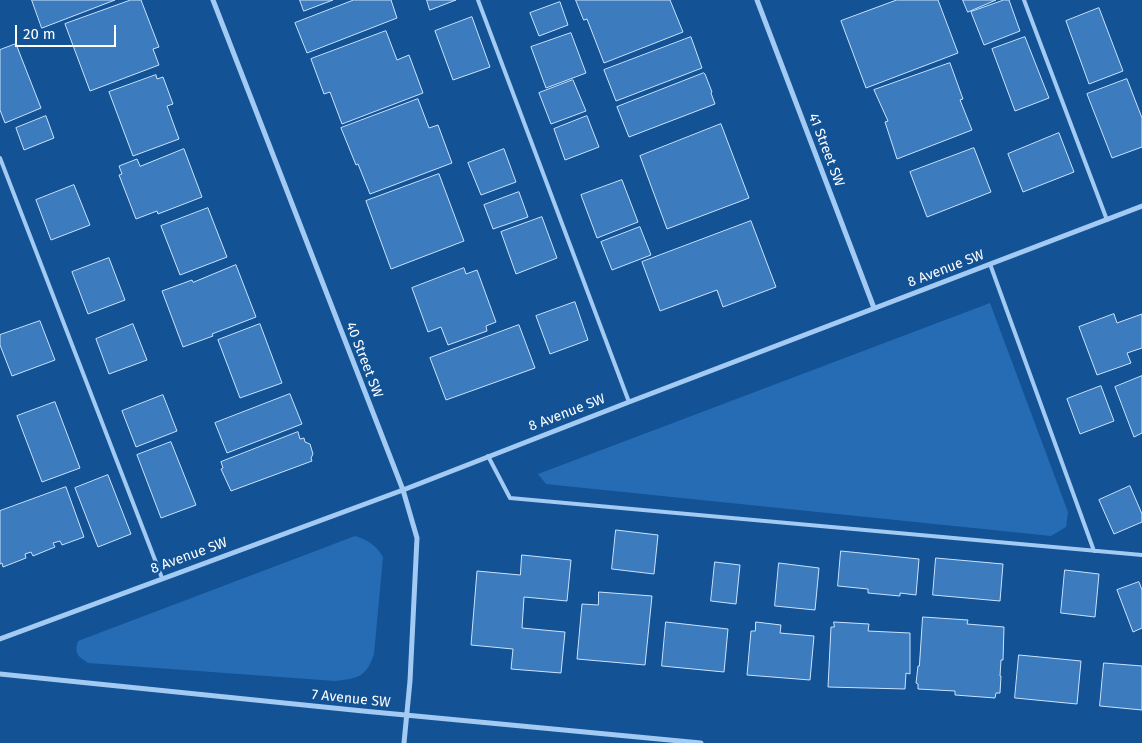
<!DOCTYPE html>
<style>
body{margin:0}
#map{position:relative;width:1142px;height:743px;overflow:hidden;background:#125295;font-family:"Fira Sans",sans-serif}
canvas{display:block}
.scale{position:absolute;left:15px;top:25px;width:101px;height:22px;box-sizing:border-box;border:2px solid #fff;border-top:0;padding-left:6px;font-size:15px;line-height:18px;white-space:nowrap;color:#fff;-webkit-text-stroke:4px #125295;paint-order:stroke}
</style>
<div id="map">
<canvas width="1142" height="743"></canvas>
<div class="scale">20 m</div>
</div>
<script>
const ctx = document.querySelector('canvas').getContext('2d');
ctx.lineJoin = 'round';
function fill(path, color) {
  ctx.fillStyle = color;
  ctx.fill(path, 'evenodd');
}
function trace(path, color, width, dash) {
  ctx.strokeStyle = color;
  ctx.lineWidth = width;
  ctx.lineCap = dash ? 'butt' : 'round';
  ctx.setLineDash(dash || []);
  ctx.stroke(path);
}
function write(font, color, halo, rows, align = 'center') {
  ctx.font = font + ' "Fira Sans",sans-serif';
  ctx.lineWidth = 5;
  ctx.setLineDash([]);
  ctx.textBaseline = 'middle';
  ctx.strokeStyle = halo;
  ctx.fillStyle = color;
  for (const [text, x, y, turn = 0] of rows) {
    ctx.save();
    ctx.translate(x, y);
    ctx.rotate((+turn || 0) * Math.PI / 180);
    ctx.textAlign = isNaN(turn) ? turn : align;
    if (halo) ctx.strokeText(text, 0, 0);
    ctx.fillText(text, 0, 0);
    ctx.restore();
  }
}
const green = new Path2D(`
 M 990,303 L 1068,512 L 1066,527 L 1051,536 L 565,486 L 546,484 L 538,474 Z
 M 355,536 C 368,540 376,545 383,557 L 374,654 C 366,678 358,678 335,681 L 88,663 C 78,656 74,654 78,641 Z`);
const building = new Path2D(`
 M 32,0 L 115,0 L 42,28 Z
 M 131,0 L 141,0 L 159,47 L 153,49 L 159,65 L 90,91 L 65,24 Z
 M 300,0 L 333,0 L 304,11 Z
 M 354,0 L 391,0 L 397,18 L 307,53 L 295,23 Z
 M 427,0 L 456,0 L 430,10 Z
 M 576,0 L 670,0 L 683,32 L 604,63 L 587,19 L 584,20 Z
 M 897,0 L 938,0 L 958,53 L 866,88 L 841,21 Z
 M 963,0 L 996,0 L 968,12 Z
 M 1004,0 L 1009,0 L 1020,31 L 984,45 L 971,12 Z
 M 560,2 L 568,25 L 539,36 L 530,13 Z
 M 1099,8 L 1123,71 L 1089,84 L 1066,21 Z
 M 472,17 L 490,67 L 453,80 L 435,31 Z
 M 386,31 L 397,60 L 409,55 L 423,93 L 342,124 L 330,92 L 324,94 L 311,59 Z
 M 571,33 L 586,73 L 546,88 L 531,47 Z
 M 691,37 L 702,68 L 616,101 L 604,70 Z
 M 1025,37 L 1049,98 L 1015,111 L 992,49 Z
 M 16,44 L 41,108 L 5,123 L 0,110 L 0,50 Z
 M 950,63 L 963,99 L 960,100 L 972,130 L 897,159 L 885,122 L 888,121 L 874,90 Z
 M 704,73 L 705,74 L 712,92 L 711,93 L 715,104 L 629,137 L 617,107 Z
 M 156,75 L 157,79 L 163,77 L 173,104 L 167,106 L 179,139 L 133,156 L 109,92 Z
 M 1127,79 L 1142,118 L 1142,147 L 1112,158 L 1087,94 Z
 M 573,80 L 586,111 L 551,124 L 539,93 Z
 M 418,99 L 429,128 L 438,125 L 452,163 L 370,194 L 358,164 L 356,165 L 341,128 Z
 M 46,116 L 54,138 L 24,150 L 16,128 Z
 M 587,116 L 599,147 L 565,160 L 554,129 Z
 M 721,124 L 749,198 L 667,229 L 640,156 Z
 M 1059,133 L 1074,172 L 1023,192 L 1008,154 Z
 M 974,148 L 991,192 L 927,217 L 910,172 Z
 M 184,149 L 202,197 L 158,214 L 157,211 L 136,219 L 119,175 L 122,174 L 119,166 L 137,159 L 140,166 Z
 M 504,149 L 516,182 L 481,195 L 468,163 Z
 M 439,174 L 464,241 L 391,269 L 366,201 Z
 M 622,180 L 638,222 L 597,238 L 581,195 Z
 M 74,185 L 90,225 L 51,240 L 36,200 Z
 M 519,192 L 528,217 L 493,229 L 484,205 Z
 M 208,208 L 227,257 L 180,275 L 161,226 Z
 M 542,217 L 557,258 L 516,274 L 501,232 Z
 M 751,221 L 776,287 L 723,307 L 717,290 L 660,311 L 642,262 Z
 M 640,227 L 651,255 L 612,270 L 601,242 Z
 M 109,258 L 125,300 L 88,314 L 72,272 Z
 M 236,265 L 256,317 L 212,334 L 213,336 L 183,347 L 162,291 L 192,280 L 193,282 Z
 M 464,268 L 466,274 L 477,270 L 496,322 L 486,326 L 487,331 L 448,345 L 441,327 L 428,332 L 412,288 Z
 M 575,302 L 588,340 L 550,354 L 536,316 Z
 M 1114,314 L 1117,323 L 1142,314 L 1142,348 L 1127,353 L 1131,363 L 1097,375 L 1079,327 Z
 M 40,321 L 55,360 L 12,376 L 0,345 L 0,335 Z
 M 133,324 L 147,360 L 109,374 L 96,339 Z
 M 260,324 L 282,383 L 240,398 L 218,340 Z
 M 519,325 L 535,368 L 446,400 L 430,358 Z
 M 1142,376 L 1142,433 L 1134,437 L 1115,387 Z
 M 1101,386 L 1114,421 L 1080,434 L 1067,399 Z
 M 290,394 L 302,424 L 227,453 L 215,423 Z
 M 163,395 L 177,431 L 136,447 L 122,411 Z
 M 55,402 L 80,468 L 42,482 L 17,416 Z
 M 298,432 L 300,439 L 304,438 L 305,442 L 310,444 L 313,454 L 311,458 L 312,461 L 231,491 L 221,469 L 223,468 L 221,462 Z
 M 171,442 L 196,505 L 161,518 L 137,455 Z
 M 108,475 L 131,534 L 98,547 L 75,488 Z
 M 1130,486 L 1142,514 L 1142,522 L 1114,534 L 1099,500 Z
 M 66,487 L 84,537 L 62,545 L 60,541 L 53,543 L 55,547 L 33,556 L 31,552 L 25,554 L 26,558 L 3,567 L 2,563 L 0,564 L 0,511 Z
 M 616,530 L 658,535 L 654,574 L 612,569 Z
 M 841,551 L 919,559 L 916,595 L 900,593 L 900,596 L 868,593 L 868,589 L 838,586 Z
 M 522,555 L 571,560 L 567,601 L 524,597 L 522,628 L 565,632 L 561,673 L 511,669 L 513,649 L 471,645 L 477,571 L 520,575 Z
 M 936,558 L 1003,564 L 1000,601 L 933,595 Z
 M 715,562 L 740,565 L 736,604 L 711,601 Z
 M 779,563 L 819,568 L 815,610 L 775,606 Z
 M 1065,570 L 1099,574 L 1095,617 L 1061,613 Z
 M 1139,582 L 1142,590 L 1142,628 L 1133,632 L 1117,590 Z
 M 599,592 L 652,596 L 645,665 L 577,659 L 582,604 L 598,605 Z
 M 923,617 L 968,620 L 967,624 L 1004,627 L 1003,660 L 1001,660 L 1000,676 L 1001,676 L 1000,693 L 996,693 L 995,698 L 955,695 L 955,691 L 918,689 L 918,684 L 916,683 L 918,666 L 919,666 Z
 M 666,622 L 728,629 L 724,672 L 662,666 Z
 M 756,622 L 781,625 L 780,633 L 814,636 L 810,680 L 747,675 L 751,631 L 755,631 Z
 M 834,622 L 869,624 L 868,631 L 910,633 L 910,674 L 906,673 L 905,689 L 828,687 L 831,627 L 834,627 Z
 M 1019,655 L 1081,661 L 1077,704 L 1015,698 Z
 M 1104,663 L 1142,666 L 1142,710 L 1100,706 Z`);
const service = new Path2D(`
 M 478,0 L 629,402
 M 1024,0 L 1107,220
 M 0,158 L 162,578
 M 990,264 L 1094,551
 M 488,456 L 510,498 L 1142,555`);
const minor = new Path2D(`
 M 213,0 L 403,490 L 417,538 L 410,681 L 404,743
 M 757,0 L 874,308
 M 0,639 L 403,490 L 629,402 L 1142,206
 M 0,674 L 363,711 L 701,743`);
const streetNames = [
 ["41 Street SW",826,150,69],
 ["8 Avenue SW",946,269,-21],
 ["40 Street SW",364,360,69],
 ["8 Avenue SW",567,413,-21],
 ["8 Avenue SW",189,556,-20],
 ["7 Avenue SW",351,699,6]
];
fill(green, '#256cb5');
fill(building, '#3b7bbe');
trace(building, '#cae3fd', 1);
trace(service, '#a2caf3', 4);
trace(minor, '#a2caf3', 5);
write('14px', '#fff', '#125295', streetNames);
</script>
